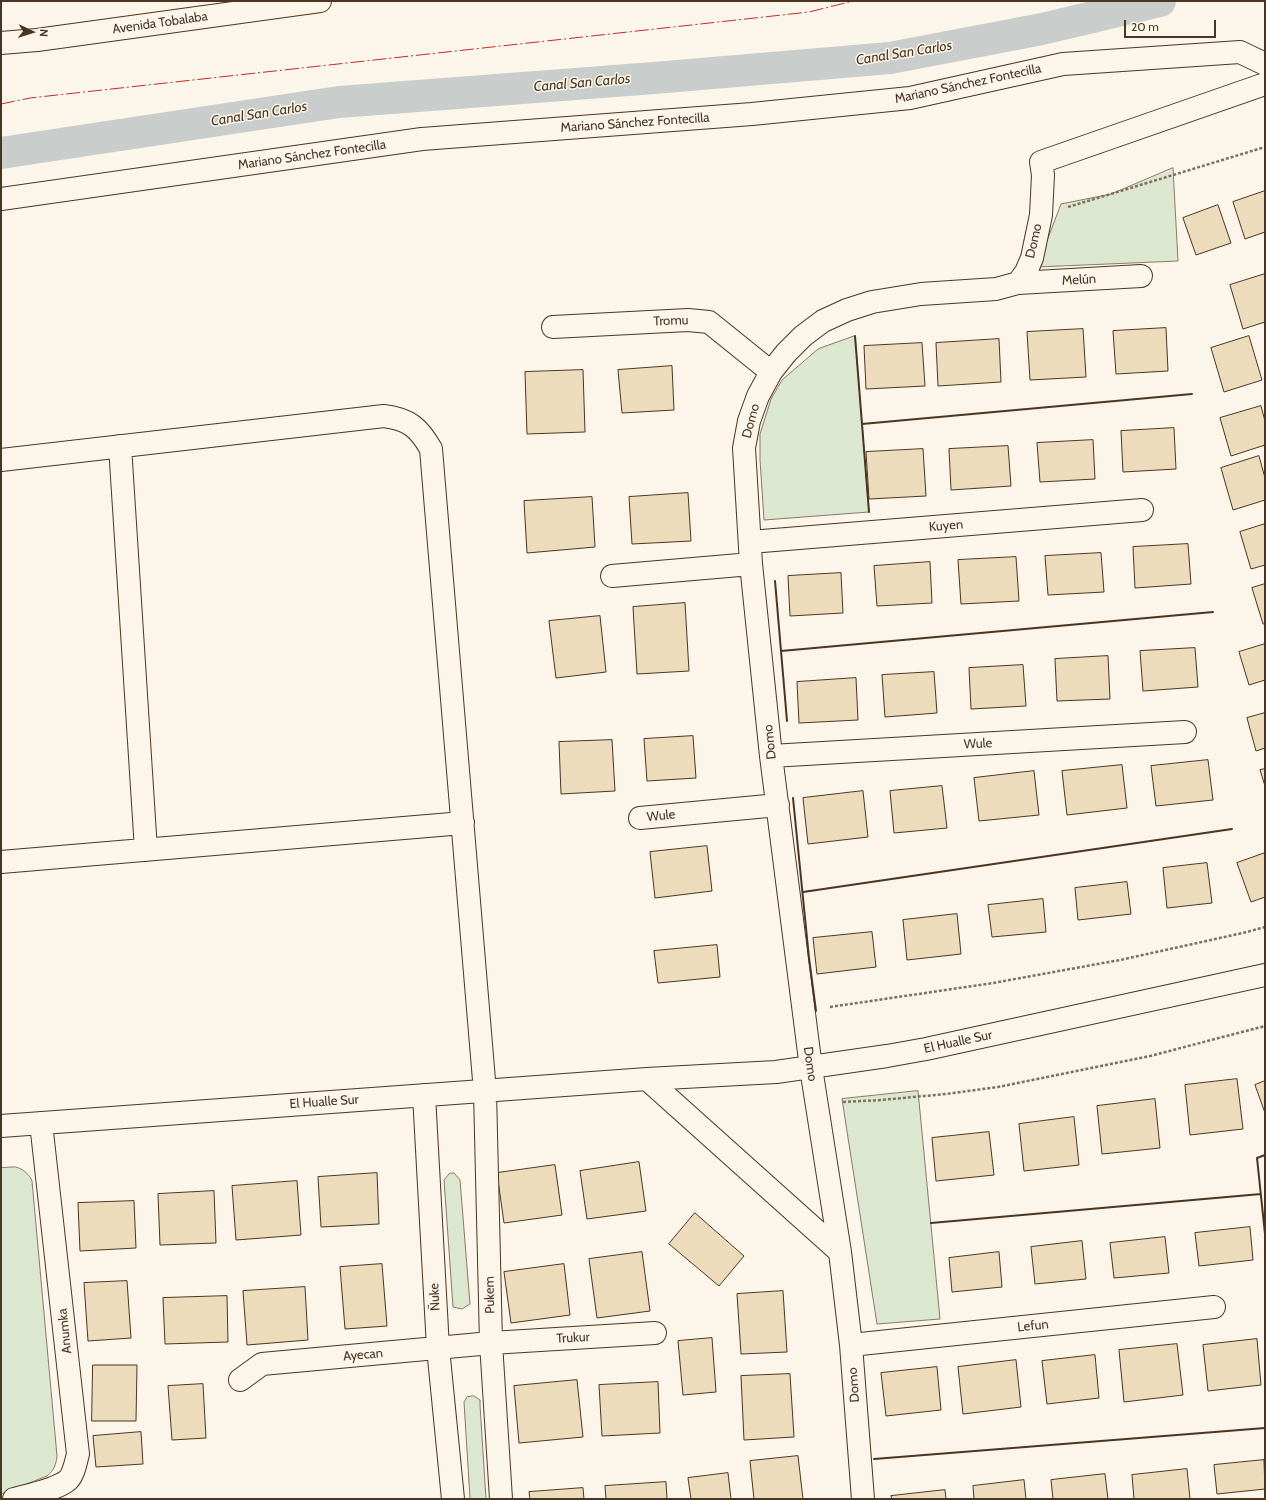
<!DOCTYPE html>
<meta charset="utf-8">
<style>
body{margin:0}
#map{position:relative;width:1266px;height:1500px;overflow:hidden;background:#fbf6e9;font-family:Cabin,sans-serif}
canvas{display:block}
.frame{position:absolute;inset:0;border:2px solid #4a3520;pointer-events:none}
.north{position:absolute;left:12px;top:12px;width:40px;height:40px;-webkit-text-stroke:3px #fbf6e9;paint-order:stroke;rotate:94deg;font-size:11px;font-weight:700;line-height:16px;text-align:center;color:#4a3520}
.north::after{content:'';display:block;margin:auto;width:14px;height:18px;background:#4a3520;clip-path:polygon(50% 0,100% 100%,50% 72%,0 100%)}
.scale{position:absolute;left:1124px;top:20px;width:92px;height:18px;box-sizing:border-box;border:2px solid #4a3520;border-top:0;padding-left:5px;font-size:12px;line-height:14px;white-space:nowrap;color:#4a3520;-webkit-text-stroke:3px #fbf6e9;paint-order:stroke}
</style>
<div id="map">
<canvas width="1266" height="1500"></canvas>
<div class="frame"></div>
<div class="north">N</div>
<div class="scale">20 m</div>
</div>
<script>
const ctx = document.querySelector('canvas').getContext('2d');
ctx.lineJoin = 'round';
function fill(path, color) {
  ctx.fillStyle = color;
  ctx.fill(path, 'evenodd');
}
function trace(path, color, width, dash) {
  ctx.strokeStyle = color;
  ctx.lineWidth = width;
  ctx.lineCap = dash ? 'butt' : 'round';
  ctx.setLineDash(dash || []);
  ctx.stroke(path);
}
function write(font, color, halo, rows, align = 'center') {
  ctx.font = font + ' Cabin,sans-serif';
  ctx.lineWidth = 3;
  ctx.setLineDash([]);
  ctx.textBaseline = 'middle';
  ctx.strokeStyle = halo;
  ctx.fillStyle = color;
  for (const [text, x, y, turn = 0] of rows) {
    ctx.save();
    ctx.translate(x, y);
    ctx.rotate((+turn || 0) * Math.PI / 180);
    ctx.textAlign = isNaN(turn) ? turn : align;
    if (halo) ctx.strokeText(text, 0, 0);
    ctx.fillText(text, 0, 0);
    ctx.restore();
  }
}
const green = new Path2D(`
 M 1173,168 L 1178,261 L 1037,267 L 1061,204 L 1111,194 Z
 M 855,336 L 869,512 L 764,520 L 760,460 L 760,434 L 771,399 L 782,380 L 818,349 Z
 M 918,1091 L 940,1319 L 877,1324 L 842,1099 Z
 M 16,1167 C 23,1169 30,1175 32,1181 L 57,1456 C 56,1465 54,1470 47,1476 L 1,1494 L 1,1168 Z
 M 454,1173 L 460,1180 L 470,1304 L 462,1309 L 453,1307 L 444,1180 L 449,1174 Z
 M 474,1396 L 480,1400 L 480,1405 L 486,1499 L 470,1499 L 464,1402 L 467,1397 Z`);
const canal = new Path2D(`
 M 1,153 L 339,102 L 654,78 L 890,58 L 1042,29 L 1160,1`);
const building = new Path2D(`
 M 1265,191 L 1265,232 L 1245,239 L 1233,202 Z
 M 1218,205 L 1231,243 L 1196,255 L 1183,218 Z
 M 1265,274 L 1265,322 L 1243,329 L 1230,285 Z
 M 1166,328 L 1168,371 L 1116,374 L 1113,331 Z
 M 1083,329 L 1086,377 L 1030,380 L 1027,332 Z
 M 1249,336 L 1262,380 L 1224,392 L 1211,348 Z
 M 999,339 L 1001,382 L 938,386 L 936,343 Z
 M 922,343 L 925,386 L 866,389 L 864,346 Z
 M 672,366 L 674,410 L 622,413 L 618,370 Z
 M 583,370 L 585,432 L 527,434 L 525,372 Z
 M 1261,406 L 1265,421 L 1265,445 L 1231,456 L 1220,418 Z
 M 1174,428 L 1176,469 L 1123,472 L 1121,431 Z
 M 1093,440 L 1095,479 L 1040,482 L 1037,443 Z
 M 1008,446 L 1011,486 L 951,490 L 949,449 Z
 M 923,449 L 926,496 L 869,499 L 866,452 Z
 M 1259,456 L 1265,478 L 1265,500 L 1233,510 L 1221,468 Z
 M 688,493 L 691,541 L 632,544 L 629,497 Z
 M 592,497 L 595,547 L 527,553 L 524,501 Z
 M 1265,524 L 1265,565 L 1251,569 L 1240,532 Z
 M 1188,544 L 1191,584 L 1135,588 L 1133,547 Z
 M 1101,553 L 1104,592 L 1048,595 L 1045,556 Z
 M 1016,557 L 1019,601 L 961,604 L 958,560 Z
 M 930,562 L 932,603 L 877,606 L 874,566 Z
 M 841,573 L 843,613 L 790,616 L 788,576 Z
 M 1265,584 L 1265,624 L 1263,624 L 1252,588 Z
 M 685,603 L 689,671 L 637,674 L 633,607 Z
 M 600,616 L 606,672 L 556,678 L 549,621 Z
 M 1265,644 L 1265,680 L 1249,685 L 1239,652 Z
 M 1195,648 L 1198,687 L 1143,691 L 1140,651 Z
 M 1108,656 L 1110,699 L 1057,701 L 1055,659 Z
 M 1023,665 L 1026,706 L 971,709 L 969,668 Z
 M 934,672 L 937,713 L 885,717 L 882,675 Z
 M 856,678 L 858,720 L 799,723 L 797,682 Z
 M 1265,713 L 1265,748 L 1256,751 L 1247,718 Z
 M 693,736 L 696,778 L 647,781 L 644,739 Z
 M 612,740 L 615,791 L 561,794 L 559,742 Z
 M 1208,760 L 1213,800 L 1156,806 L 1151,766 Z
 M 1122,765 L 1127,808 L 1067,815 L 1062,771 Z
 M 1265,769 L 1265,786 L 1260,770 Z
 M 1034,771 L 1039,815 L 979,821 L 974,778 Z
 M 942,786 L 947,828 L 894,833 L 890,791 Z
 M 863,791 L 868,837 L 808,844 L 803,798 Z
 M 707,846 L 712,891 L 655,898 L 650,852 Z
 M 1265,853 L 1265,897 L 1251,902 L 1237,863 Z
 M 1207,863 L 1212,903 L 1167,908 L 1163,868 Z
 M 1127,882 L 1131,914 L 1078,920 L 1075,888 Z
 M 1043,899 L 1046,932 L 992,937 L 988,905 Z
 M 957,914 L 961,954 L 907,960 L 903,920 Z
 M 872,932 L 876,967 L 817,974 L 813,938 Z
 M 717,945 L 720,977 L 658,983 L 654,951 Z
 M 1237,1079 L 1243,1129 L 1190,1135 L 1185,1085 Z
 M 1265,1081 L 1265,1113 L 1255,1085 Z
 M 1155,1099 L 1160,1148 L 1102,1154 L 1097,1106 Z
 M 1074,1117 L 1079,1165 L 1024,1171 L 1019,1124 Z
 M 989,1132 L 994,1175 L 936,1181 L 932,1138 Z
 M 639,1162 L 646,1211 L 587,1219 L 580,1171 Z
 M 555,1165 L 562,1215 L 504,1223 L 497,1173 Z
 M 377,1173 L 379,1224 L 321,1227 L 318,1177 Z
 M 297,1181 L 301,1235 L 236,1240 L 232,1186 Z
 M 214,1191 L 216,1243 L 160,1245 L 158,1194 Z
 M 134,1201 L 136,1248 L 80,1251 L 78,1203 Z
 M 695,1213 L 744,1256 L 719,1286 L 669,1244 Z
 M 1250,1227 L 1253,1260 L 1199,1266 L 1195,1233 Z
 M 1165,1237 L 1169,1273 L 1114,1278 L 1110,1243 Z
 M 1082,1241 L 1086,1279 L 1035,1284 L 1031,1247 Z
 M 642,1252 L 650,1311 L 597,1318 L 589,1259 Z
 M 999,1252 L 1002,1287 L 952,1292 L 949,1258 Z
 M 382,1264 L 387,1326 L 345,1329 L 340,1267 Z
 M 564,1264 L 570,1315 L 511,1323 L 504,1272 Z
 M 127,1281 L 131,1338 L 88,1341 L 84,1283 Z
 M 305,1287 L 308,1340 L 247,1345 L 243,1291 Z
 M 783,1291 L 787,1352 L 741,1354 L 737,1294 Z
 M 227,1296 L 228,1342 L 165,1344 L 163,1298 Z
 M 712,1338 L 716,1392 L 683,1395 L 678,1341 Z
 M 1257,1339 L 1261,1385 L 1208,1391 L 1203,1345 Z
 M 1177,1344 L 1183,1395 L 1124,1402 L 1119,1350 Z
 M 1095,1355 L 1099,1398 L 1047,1404 L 1042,1361 Z
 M 1016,1360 L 1021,1407 L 963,1414 L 958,1367 Z
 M 93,1365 L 137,1365 L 136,1421 L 92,1421 Z
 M 937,1367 L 941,1410 L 886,1416 L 881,1373 Z
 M 790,1374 L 794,1437 L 744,1440 L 741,1376 Z
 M 577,1380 L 583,1437 L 519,1443 L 514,1386 Z
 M 658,1382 L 660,1433 L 602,1436 L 599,1385 Z
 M 203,1384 L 206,1438 L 172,1440 L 168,1386 Z
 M 141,1432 L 143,1464 L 96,1467 L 93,1436 Z
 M 798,1456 L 803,1499 L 754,1499 L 750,1461 Z
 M 1264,1460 L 1265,1489 L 1217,1494 L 1214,1465 Z
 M 1187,1469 L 1190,1499 L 1134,1499 L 1132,1475 Z
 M 728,1473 L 731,1499 L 691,1499 L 688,1478 Z
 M 1105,1474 L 1108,1499 L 1053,1499 L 1051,1480 Z
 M 1024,1480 L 1026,1499 L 974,1499 L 973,1486 Z
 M 666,1482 L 667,1499 L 606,1499 L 605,1486 Z
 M 583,1488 L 584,1499 L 530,1499 L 529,1492 Z
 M 945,1490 L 946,1499 L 892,1499 L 891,1496 Z`);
const path = new Path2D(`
 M 1068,207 L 1265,147
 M 830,1007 L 993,983 L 1120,960 L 1247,932 L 1265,927
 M 843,1102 L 881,1100 L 946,1094 L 998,1087 L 1150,1056 L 1265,1026`);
const minor = new Path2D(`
 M 1,43 L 37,40 L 320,1
 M 1,199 L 422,139 L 752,114 L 910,98 L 1063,64 L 1240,52 L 1265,64
 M 1018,283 L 1141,276
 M 553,327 L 688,320 L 709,322 L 771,372
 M 120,446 L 146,850
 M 1,460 L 384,416 C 409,419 419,428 431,449 L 485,1092 L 491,1343 L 501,1499
 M 750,542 L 1142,510
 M 612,576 L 751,564
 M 771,756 L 1185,732
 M 640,818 L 778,805
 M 1,862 L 463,823
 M 647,1079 L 840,1252
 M 424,1095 L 438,1348 L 453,1499
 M 1,1126 L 647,1079 L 776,1072 L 887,1056 L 926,1049 L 1265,975
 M 851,1345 L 1214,1307
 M 240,1380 L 262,1364 L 491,1343 L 655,1333
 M 14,1499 C 29,1495 56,1490 68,1480 C 74,1474 76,1461 78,1454 L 41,1123
 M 863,1499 L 851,1345 L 840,1252 L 811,1068 L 771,756 L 751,564 L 744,448 L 749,421 L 758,396 L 771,372 L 786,353 L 803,336 L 823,321 L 847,310 L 872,302 L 921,294 L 996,289 L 1018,283 L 1026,272 L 1032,258 L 1041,215 L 1043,175 L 1041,162 L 1265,84`);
const wall = new Path2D(`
 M 855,336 L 869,512
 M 862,424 L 1192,394
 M 775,581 L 787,721
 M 781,651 L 1213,612
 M 793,798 L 809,958 L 816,1011
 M 803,892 L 1232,829
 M 1265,1155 L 1257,1158 L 1265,1234
 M 931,1223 L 1261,1194
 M 874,1459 L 1265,1428`);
const power = new Path2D(`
 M 1,104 L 30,98 L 809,12 L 853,1`);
const streetNames = [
 ["Avenida Tobalaba",160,23,-8],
 ["Mariano Sánchez Fontecilla",968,84,-12],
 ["Mariano Sánchez Fontecilla",635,123,-4],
 ["Mariano Sánchez Fontecilla",312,155,-8],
 ["Domo",1034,241,-77],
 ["Melún",1079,280,-3],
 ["Tromu",671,321,-2],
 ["Domo",751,421,-75],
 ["Kuyen",946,526,-5],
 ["Domo",770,742,-96],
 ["Wule",978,744,-3],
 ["Wule",661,816,-6],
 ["El Hualle Sur",958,1042,-12],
 ["Domo",810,1064,82],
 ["El Hualle Sur",324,1102,-4],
 ["Pukem",490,1295,-91],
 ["Ñuke",435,1297,-93],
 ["Lefun",1033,1326,-6],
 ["Anumka",65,1331,-96],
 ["Trukur",573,1338,-3],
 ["Ayecan",363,1355,-5],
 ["Domo",854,1385,-94]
];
const waterNames = [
 ["Canal San Carlos",904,53,-9],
 ["Canal San Carlos",582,83,-5],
 ["Canal San Carlos",259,114,-9]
];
fill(green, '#dce7d0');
trace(green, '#887966', 1);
trace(canal, '#c9cecd', 32);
fill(building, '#ecdcbc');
trace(building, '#4a3520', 1);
trace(minor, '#4a3520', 24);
trace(path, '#7f6f5c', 2.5, [3, 2]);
trace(minor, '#fbf6e9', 22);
trace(wall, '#4a3520', 2);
trace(power, '#c62828', 1, [14, 3, 2, 3]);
write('13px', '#4a3520', '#fbf6e9', streetNames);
write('italic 14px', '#4a3520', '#fbf6e9', waterNames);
</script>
